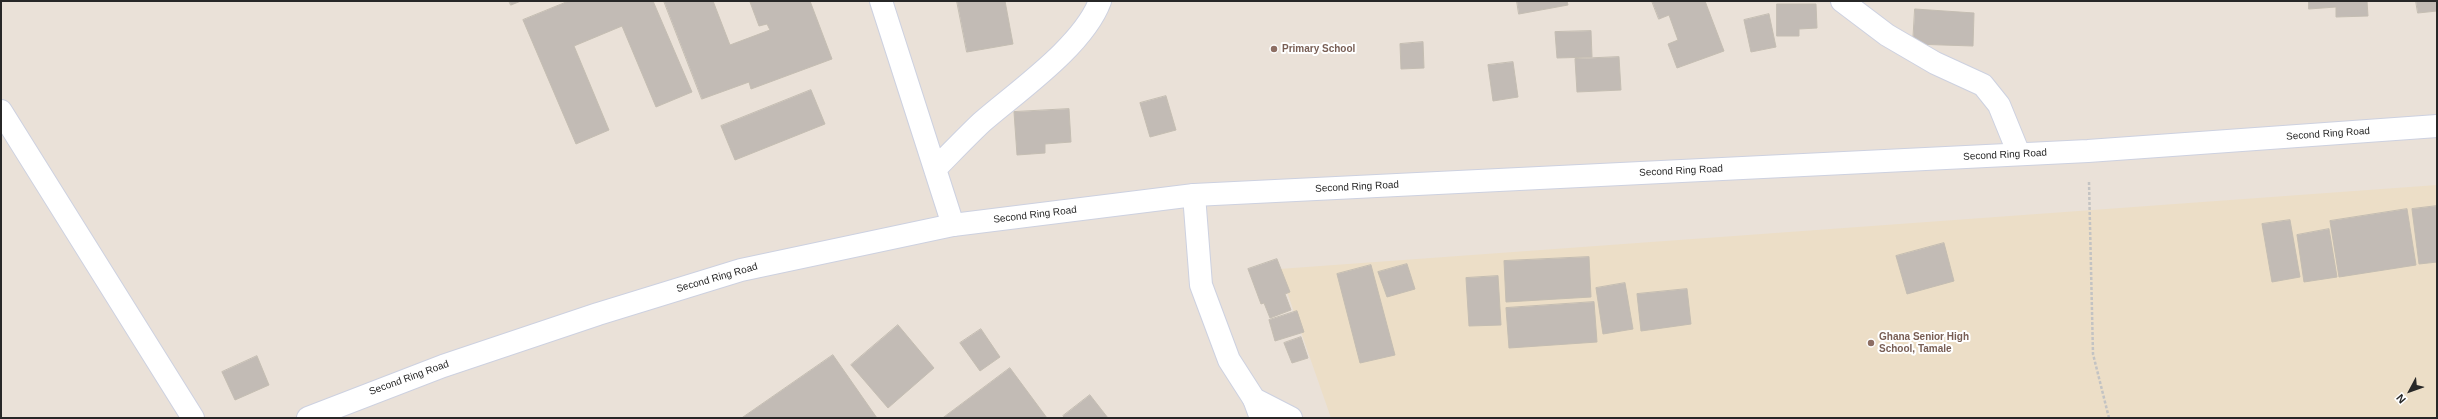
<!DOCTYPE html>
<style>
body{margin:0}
#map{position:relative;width:2438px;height:419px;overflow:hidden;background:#eae1d8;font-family:Helvetica,sans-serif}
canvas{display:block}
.frame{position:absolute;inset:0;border:2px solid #272727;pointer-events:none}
.north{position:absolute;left:2390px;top:371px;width:40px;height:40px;-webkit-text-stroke:3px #fff;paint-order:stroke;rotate:229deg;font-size:11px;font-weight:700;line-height:16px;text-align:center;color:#272727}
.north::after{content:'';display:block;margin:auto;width:14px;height:18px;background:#272727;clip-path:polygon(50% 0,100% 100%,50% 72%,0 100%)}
</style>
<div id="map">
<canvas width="2438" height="419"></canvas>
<div class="frame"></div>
<div class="north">N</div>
</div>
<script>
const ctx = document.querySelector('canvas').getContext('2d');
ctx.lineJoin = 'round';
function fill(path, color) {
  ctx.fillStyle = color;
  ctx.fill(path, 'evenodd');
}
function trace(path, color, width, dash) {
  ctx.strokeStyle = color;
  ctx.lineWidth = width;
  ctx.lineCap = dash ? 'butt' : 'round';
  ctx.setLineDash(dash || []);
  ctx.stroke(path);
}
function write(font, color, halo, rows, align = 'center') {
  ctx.font = font + ' Helvetica,sans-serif';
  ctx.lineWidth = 4;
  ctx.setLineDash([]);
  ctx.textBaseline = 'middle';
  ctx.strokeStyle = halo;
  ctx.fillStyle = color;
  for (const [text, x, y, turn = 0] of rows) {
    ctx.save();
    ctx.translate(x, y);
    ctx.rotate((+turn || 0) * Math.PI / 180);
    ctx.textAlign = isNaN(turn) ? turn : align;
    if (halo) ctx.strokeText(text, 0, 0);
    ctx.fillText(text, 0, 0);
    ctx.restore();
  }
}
const education = new Path2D(`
 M 2437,185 L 2437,418 L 1331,418 L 1279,269 Z`);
const building = new Path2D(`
 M 509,1 L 521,1 L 511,5 Z
 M 569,1 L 653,1 L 692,92 L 656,107 L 622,26 L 574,46 L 609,130 L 576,144 L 523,20 Z
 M 664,1 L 713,1 L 730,45 L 770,30 L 767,24 L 759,26 L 750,2 L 810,1 L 832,59 L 751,89 L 749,82 L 702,99 Z
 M 957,1 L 1005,1 L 1013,44 L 967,52 Z
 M 1517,1 L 1567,1 L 1568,5 L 1519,14 Z
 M 1652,1 L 1705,1 L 1724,51 L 1677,68 L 1668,44 L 1678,40 L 1669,15 L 1659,19 Z
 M 2309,1 L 2367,1 L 2368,16 L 2336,17 L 2336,7 L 2309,9 Z
 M 2416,1 L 2437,1 L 2437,11 L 2418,13 Z
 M 1777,4 L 1816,4 L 1817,28 L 1799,29 L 1799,36 L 1777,36 Z
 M 1915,9 L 1974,13 L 1973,46 L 1913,44 Z
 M 1769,14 L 1776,47 L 1751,52 L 1744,20 Z
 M 1591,31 L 1592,57 L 1557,58 L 1555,32 Z
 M 1423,42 L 1424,68 L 1401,69 L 1400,44 Z
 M 1619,57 L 1621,90 L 1577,92 L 1575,59 Z
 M 1513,62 L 1518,97 L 1493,101 L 1488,65 Z
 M 811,90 L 825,124 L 735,160 L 721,126 Z
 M 1166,96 L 1176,130 L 1150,137 L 1140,103 Z
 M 1069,109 L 1071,142 L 1045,144 L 1045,153 L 1017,155 L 1014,112 Z
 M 2437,206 L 2437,262 L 2419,264 L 2412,209 Z
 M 2407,209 L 2416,265 L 2339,277 L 2330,221 Z
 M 2290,220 L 2300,277 L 2272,282 L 2262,224 Z
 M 2329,229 L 2337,277 L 2304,282 L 2297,235 Z
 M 1944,243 L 1954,281 L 1907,294 L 1896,256 Z
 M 1589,257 L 1591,297 L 1506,302 L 1504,261 Z
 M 1277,259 L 1290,292 L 1285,294 L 1291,310 L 1270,318 L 1264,303 L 1261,304 L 1248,269 Z
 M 1407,264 L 1415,289 L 1387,297 L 1378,272 Z
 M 1371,265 L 1395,355 L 1360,363 L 1337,274 Z
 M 1498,276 L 1501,325 L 1469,326 L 1466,278 Z
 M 1625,283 L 1633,329 L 1603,334 L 1596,288 Z
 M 1687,289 L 1691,324 L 1641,331 L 1637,294 Z
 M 1594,302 L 1597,342 L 1509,348 L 1506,308 Z
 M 1297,311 L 1304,332 L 1275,341 L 1269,320 Z
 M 898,325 L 934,368 L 888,408 L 851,365 Z
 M 981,329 L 1000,357 L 980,371 L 960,343 Z
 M 1301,337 L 1308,358 L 1292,363 L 1284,343 Z
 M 833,355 L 877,418 L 742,418 Z
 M 257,356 L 269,385 L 235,400 L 222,372 Z
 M 1010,368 L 1047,418 L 943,418 Z
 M 1090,395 L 1108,418 L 1065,418 L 1063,416 Z`);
const path = new Path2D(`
 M 2089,182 L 2093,354 L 2109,418`);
const lane = new Path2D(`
 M 1194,195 L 1201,285 L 1229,360 L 1254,399 L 1291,418`);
const street = new Path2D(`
 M 881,1 L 953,225
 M 1842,1 L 1887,35 L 1935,63 L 1983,85 L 1999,105 L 2019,154
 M 1,111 L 193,418
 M 935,169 C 950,154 966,137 982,122 C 1019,90 1083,46 1100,1
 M 1254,399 L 1261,418`);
const secondary = new Path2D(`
 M 308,418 L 443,366 L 598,314 L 741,270 L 953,225 L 1194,195 L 2088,151 L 2437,126`);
const markers = [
 [1274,49,4,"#8d6e63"],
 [1871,343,4,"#8d6e63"]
];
const educationNames = [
 ["Primary School",1282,49],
 ["Ghana Senior High",1879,337],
 ["School, Tamale",1879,349]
];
const streetNames = [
 ["Second Ring Road",2328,134,-4],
 ["Second Ring Road",2005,155,-3],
 ["Second Ring Road",1681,171,-3],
 ["Second Ring Road",1357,187,-3],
 ["Second Ring Road",1035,215,-7],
 ["Second Ring Road",717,278,-16],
 ["Second Ring Road",409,378,-20]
];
fill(education, '#ecdec7');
fill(building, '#c2bbb5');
trace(building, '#c4bdb2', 1);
trace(lane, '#cdd1e0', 24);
trace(street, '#cdd1e0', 24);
trace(secondary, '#cdd1e0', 24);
trace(path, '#c3c3c3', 2.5, [3, 2]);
trace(lane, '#fff', 22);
trace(street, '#fff', 22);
trace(secondary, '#fff', 22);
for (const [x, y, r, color] of markers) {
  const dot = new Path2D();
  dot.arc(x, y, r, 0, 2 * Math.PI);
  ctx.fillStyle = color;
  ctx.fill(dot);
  trace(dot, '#fff', 1.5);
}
write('bold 10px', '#785e54', '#fff', educationNames, 'left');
write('10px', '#272727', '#fff', streetNames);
</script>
